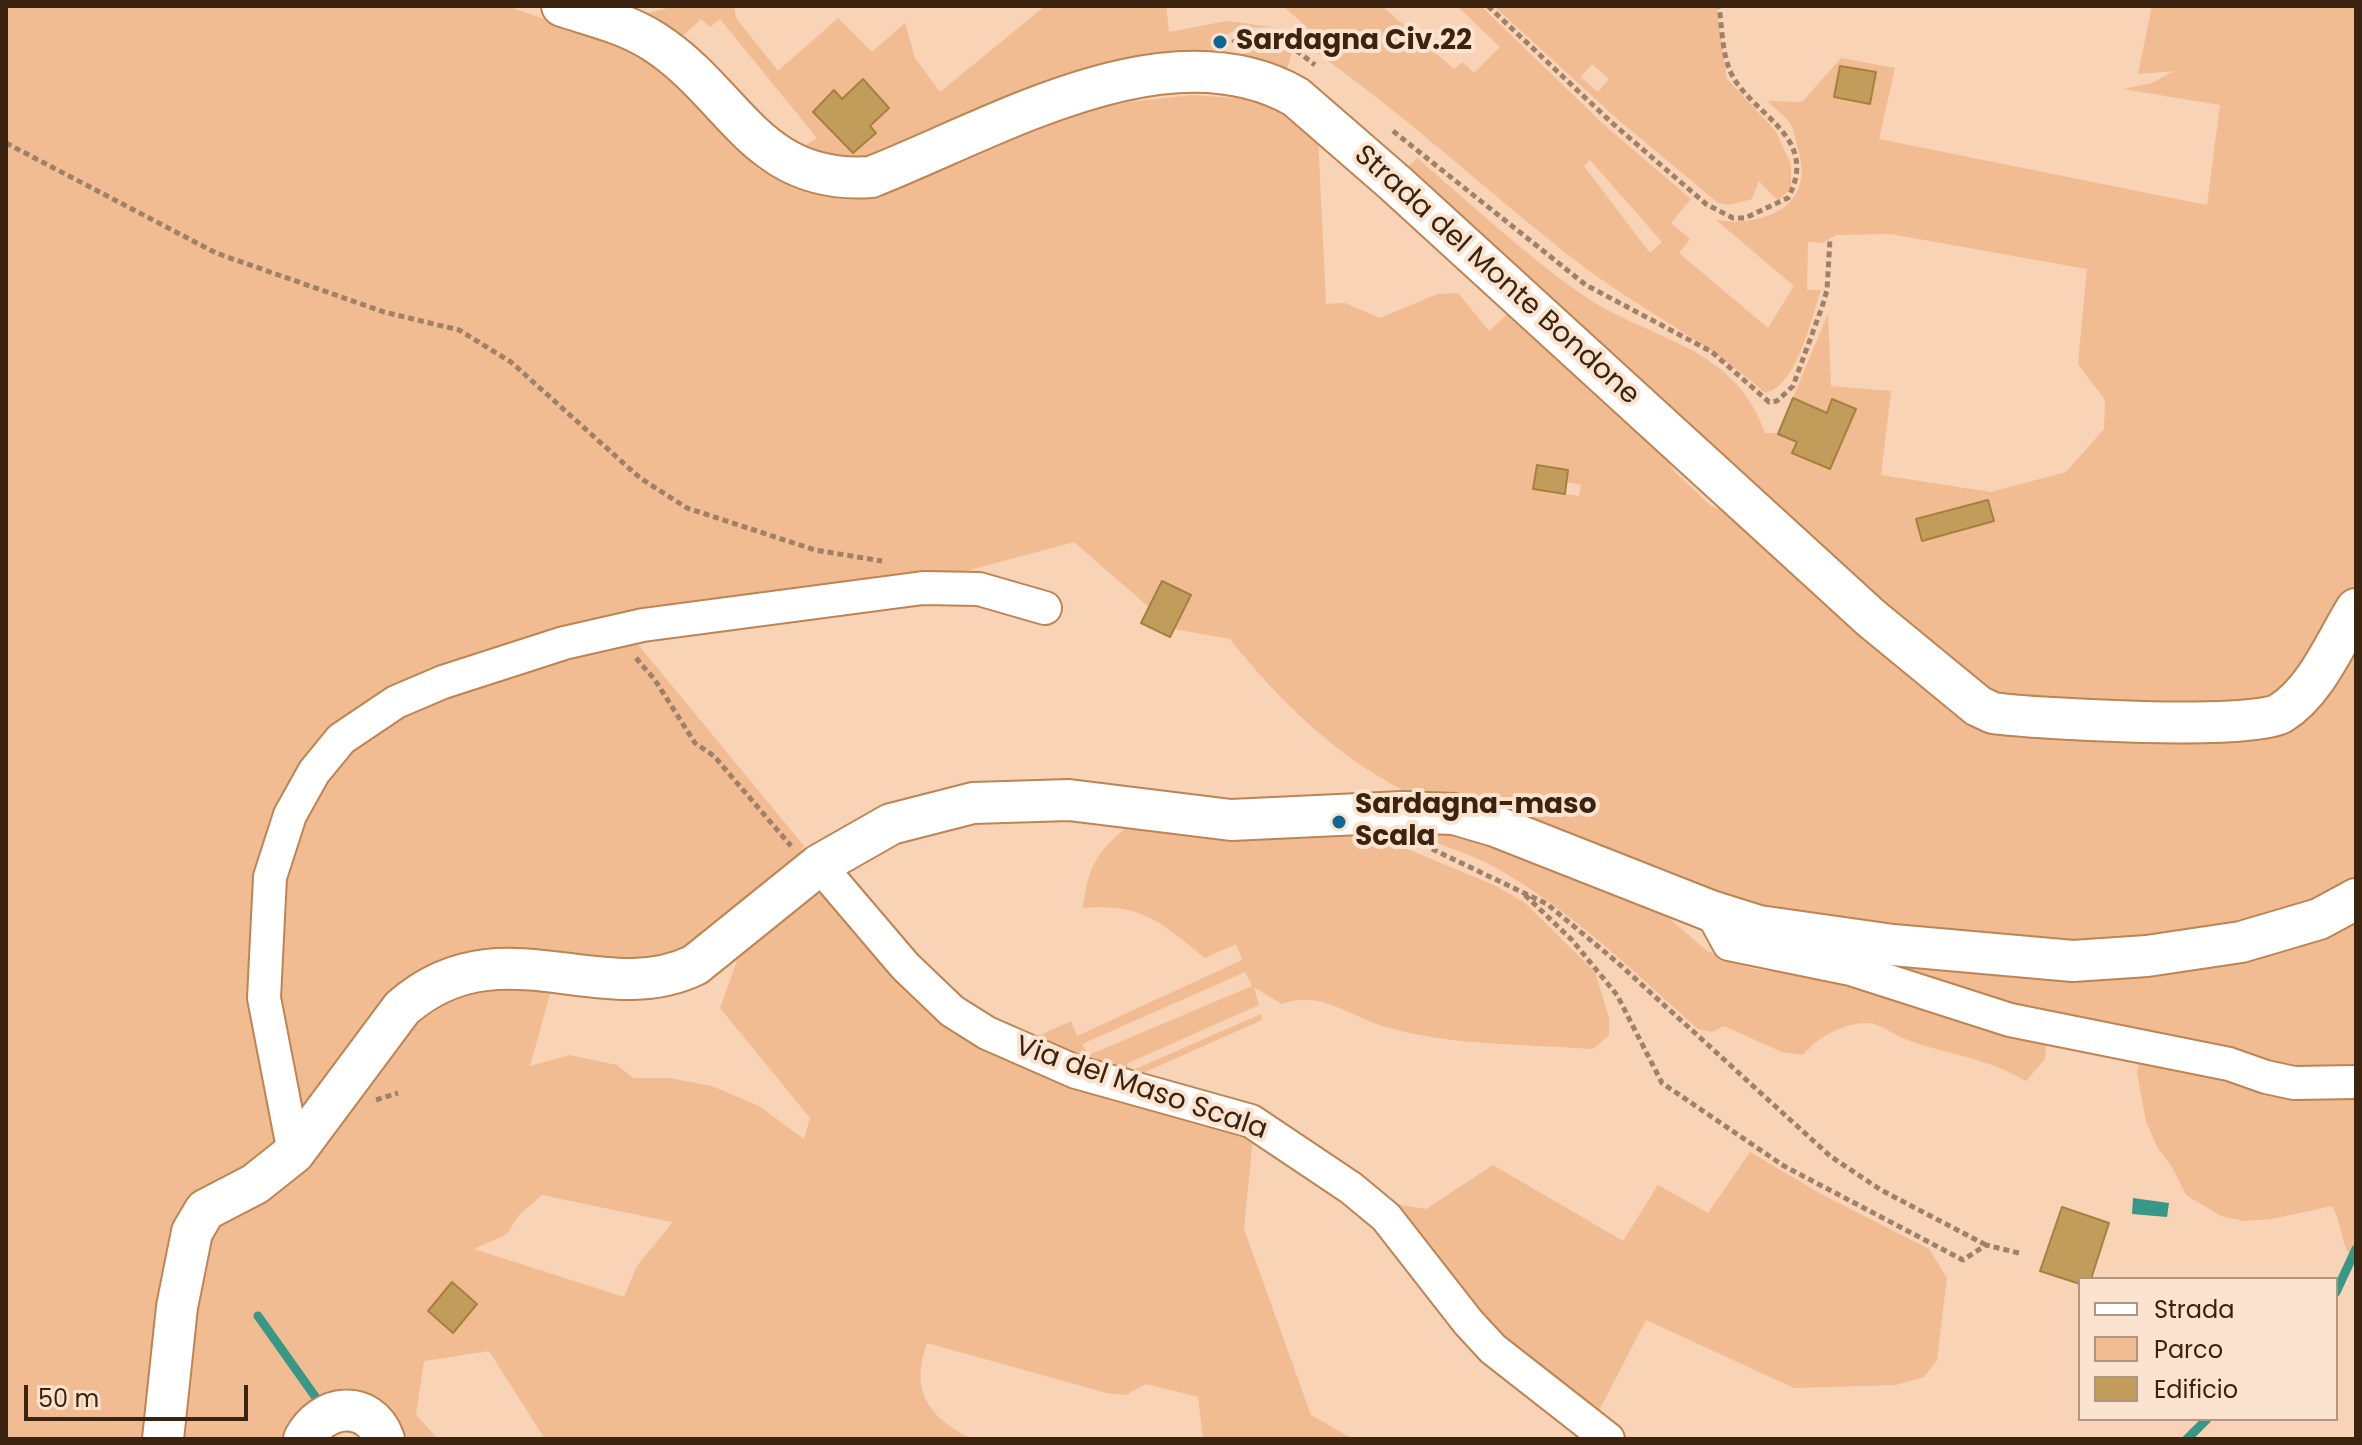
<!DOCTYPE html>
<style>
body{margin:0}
#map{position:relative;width:2362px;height:1445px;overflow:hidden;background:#f8d3b6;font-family:Poppins,sans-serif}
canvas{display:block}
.frame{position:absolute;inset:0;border:8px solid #3a230f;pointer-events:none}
.legend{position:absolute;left:2078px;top:1277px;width:260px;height:144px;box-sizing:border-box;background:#fce3cf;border:2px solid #ae9682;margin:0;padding:10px 14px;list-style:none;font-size:24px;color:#3a230f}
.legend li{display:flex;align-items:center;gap:16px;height:40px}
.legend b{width:40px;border:2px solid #ae9682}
.scale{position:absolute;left:24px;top:1385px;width:224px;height:36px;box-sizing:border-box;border:4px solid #3a230f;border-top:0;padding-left:10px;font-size:24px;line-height:28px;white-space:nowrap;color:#3a230f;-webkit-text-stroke:6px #fce3cf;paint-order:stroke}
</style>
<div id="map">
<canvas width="2362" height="1445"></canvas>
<div class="frame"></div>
<ul class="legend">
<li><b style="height:10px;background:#fff"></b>Strada</li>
<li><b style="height:22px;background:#f1bc91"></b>Parco</li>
<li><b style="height:22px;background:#c29c5b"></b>Edificio</li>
</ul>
<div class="scale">50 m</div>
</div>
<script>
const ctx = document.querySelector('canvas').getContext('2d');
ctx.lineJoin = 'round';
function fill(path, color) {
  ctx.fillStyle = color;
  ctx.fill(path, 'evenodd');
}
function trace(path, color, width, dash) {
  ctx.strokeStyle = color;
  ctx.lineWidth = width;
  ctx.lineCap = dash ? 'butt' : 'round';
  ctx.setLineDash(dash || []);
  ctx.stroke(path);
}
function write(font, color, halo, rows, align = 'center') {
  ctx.font = font + ' Poppins,sans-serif';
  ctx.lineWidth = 8;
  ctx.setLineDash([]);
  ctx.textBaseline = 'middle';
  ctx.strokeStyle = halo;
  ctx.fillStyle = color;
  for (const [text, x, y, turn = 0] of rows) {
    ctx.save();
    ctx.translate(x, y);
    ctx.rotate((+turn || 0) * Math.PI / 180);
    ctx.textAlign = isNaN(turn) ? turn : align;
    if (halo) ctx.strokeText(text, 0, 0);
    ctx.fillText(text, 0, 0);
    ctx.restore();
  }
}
const green = new Path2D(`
 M 6,6 L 506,6 L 634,49 L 658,64 L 759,170 L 809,192 L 830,195 L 1072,114 L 1129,102 L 1192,95 L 1247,99 L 1281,108 L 1318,135 L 1326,304 L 1345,303 L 1380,318 L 1437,294 L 1458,293 L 1489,331 L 1511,311 L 1656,443 L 1675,472 L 1711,506 L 1743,519 L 1969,723 L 2296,726 L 2319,706 L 2356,639 L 2356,882 L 2339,894 L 2267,918 L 2149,938 L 2046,942 L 1855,925 L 1732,902 L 1409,793 C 1340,760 1277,699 1230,639 L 1174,629 L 1074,542 L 936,579 L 611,624 L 338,732 L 263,876 L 281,1142 L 222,1185 L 150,1439 L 6,1439 ZM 1537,465 L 1568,470 L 1566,482 L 1581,485 L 1579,496 L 1533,489 Z
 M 677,6 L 734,6 L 736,18 L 778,71 L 838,18 L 872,52 L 905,23 L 915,58 L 940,92 L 1045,6 L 1166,6 L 1169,32 L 1227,21 L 1272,27 C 1247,28 1213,27 1213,60 L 870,159 L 813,159 L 806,145 L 817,138 L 720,19 L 710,27 L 701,19 L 679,39 L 629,17 Z
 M 1283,6 L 1382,6 L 1454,69 L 1463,62 L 1474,73 L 1500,47 L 1457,6 L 1481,6 L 1602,123 L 1691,199 L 1671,223 L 1690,239 L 1679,253 L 1768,328 L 1794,286 L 1716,220 C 1762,227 1814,208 1799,153 C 1796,144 1795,131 1790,123 C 1784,115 1774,108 1767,101 L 1802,102 L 1841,58 L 1895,68 L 1879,139 L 2207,205 L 2220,105 L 2123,89 L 2152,83 L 2174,71 L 2138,74 L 2152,6 L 2356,6 L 2356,586 L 2288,685 L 2275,697 L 2225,709 L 1996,695 L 1954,671 L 1404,171 L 1417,158 C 1470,203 1521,251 1577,291 C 1645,341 1734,342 1765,433 L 1778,433 L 1828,314 L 1831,386 L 1891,391 L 1881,475 L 1991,492 L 2066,472 L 2104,429 L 2105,400 L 2078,364 L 2087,269 L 1890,234 L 1836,235 L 1823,243 L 1808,242 L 1807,290 L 1821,290 C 1811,319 1797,386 1765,393 C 1708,341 1637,308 1576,261 C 1481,187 1392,102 1291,35 L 1310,30 ZM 1590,160 L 1662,242 L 1650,253 L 1584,166 Z
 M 1494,6 L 1716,6 L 1727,79 L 1775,130 L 1791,164 L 1791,188 L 1778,201 L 1759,181 L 1752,199 L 1729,205 L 1718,203 L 1615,117 ZM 1592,64 L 1609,79 L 1598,92 L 1581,77 Z
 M 1256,43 L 1268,43 L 1292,53 L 1286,72 L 1239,63 L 1248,45 Z
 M 631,636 L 804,846 L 789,868 L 675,958 L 435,968 L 408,977 L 395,989 L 296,1128 L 269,992 L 276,875 L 317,775 L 399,706 Z
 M 1131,824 L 1206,839 L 1374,835 L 1496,886 L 1525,903 L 1595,972 L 1609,1018 L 1609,1035 L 1593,1049 C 1525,1044 1452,1046 1386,1027 C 1351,1017 1319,989 1282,1004 L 1254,987 L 1259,1005 L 1126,1064 L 1133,1070 L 1261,1014 L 1262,1020 L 1143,1073 L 1142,1084 L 1027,1041 L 1071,1021 L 1077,1036 L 1242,960 L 1236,944 L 1205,958 C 1161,923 1143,903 1083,908 C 1088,865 1098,850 1131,824 ZM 1245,972 L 1252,986 L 1089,1055 L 1082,1044 Z
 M 1405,830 L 1443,831 L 1469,837 L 1663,913 L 1707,951 L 1736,964 L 1759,970 L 1816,975 L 2041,1037 L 2046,1044 L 2045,1059 L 2026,1081 C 1988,1058 1948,1055 1908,1040 C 1895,1036 1882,1024 1868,1023 C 1845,1022 1817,1037 1803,1055 L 1782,1052 L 1724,1026 L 1712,1032 L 1698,1029 C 1632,970 1569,908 1491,865 C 1464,851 1433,843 1405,830 Z
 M 815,890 L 824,891 L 911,981 L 1253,1136 L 1244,1229 L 1311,1415 L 1353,1439 L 1203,1439 L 1198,1397 L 1146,1384 L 1126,1395 L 1107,1393 L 927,1343 C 910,1390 927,1417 972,1439 L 545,1439 L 489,1351 L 424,1361 L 416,1415 L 438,1439 L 403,1439 L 382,1402 L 345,1387 L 326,1396 L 291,1439 L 178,1439 L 200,1270 L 209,1233 L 405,1028 C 463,988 484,986 552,987 L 530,1066 L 570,1055 L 617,1065 L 633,1078 L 669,1078 L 712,1086 L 759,1106 L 804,1139 L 810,1118 L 720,1008 L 739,955 ZM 542,1195 L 672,1222 L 672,1223 L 637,1266 L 624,1297 L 474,1249 L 507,1234 L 519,1215 Z
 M 2356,915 L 2356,1074 L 2334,1076 L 2093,1032 L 1835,954 L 1967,968 Z
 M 2141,1054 L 2356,1087 L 2356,1255 L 2348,1252 C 2340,1236 2341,1221 2332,1206 L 2272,1219 L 2244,1221 L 2221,1216 L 2186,1195 L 2172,1167 L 2157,1147 L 2146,1121 L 2137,1073 Z
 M 1750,1152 L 1821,1194 L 1929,1249 L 1947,1278 L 1937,1360 L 1924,1377 L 1896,1385 L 1794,1388 L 1646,1320 L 1594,1420 L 1500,1346 L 1395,1204 L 1426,1209 L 1493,1165 L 1623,1241 L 1658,1185 L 1708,1213 Z`);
const water = new Path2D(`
 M 2133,1198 L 2169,1203 L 2167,1217 L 2132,1214 Z`);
const stream = new Path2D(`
 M 2336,1292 L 2356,1249
 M 258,1316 L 319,1402
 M 2187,1439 L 2207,1419`);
const building = new Path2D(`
 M 1840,66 L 1876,72 L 1870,104 L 1834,97 Z
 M 863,79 L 889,108 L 870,126 L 876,133 L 853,153 L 813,112 L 834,90 L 842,99 Z
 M 1793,398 L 1827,413 L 1832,399 L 1856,409 L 1830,469 L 1792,453 L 1797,442 L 1778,434 Z
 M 1537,465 L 1568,470 L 1565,494 L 1533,489 Z
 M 1988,500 L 1994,521 L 1922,541 L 1916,519 Z
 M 1162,581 L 1191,595 L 1170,637 L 1141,623 Z
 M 2062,1207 L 2109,1223 L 2091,1279 L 2080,1279 L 2080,1284 L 2040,1271 Z
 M 452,1282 L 477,1304 L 453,1333 L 428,1311 Z`);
const path = new Path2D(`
 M 1488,6 L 1611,122 L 1706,204 L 1733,218 L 1745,218 L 1788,198 C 1821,136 1752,116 1731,73 C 1722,54 1722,27 1719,6
 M 1233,43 C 1257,17 1295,49 1315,65
 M 1393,131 L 1586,285 L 1712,352 L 1769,402 L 1777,401 L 1793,386 L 1822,307 L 1827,290 L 1830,239
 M 6,143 L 216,253 L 384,312 L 459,330 L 511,362 L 640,478 L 687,508 L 815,550 L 882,561
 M 636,658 L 655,680 L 695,743 L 714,756 L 791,846
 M 1432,849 L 1547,904 L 1618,963 L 1830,1156 L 1881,1190 L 1986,1245
 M 1525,895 L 1572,940 L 1617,995 L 1662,1083 L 1784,1166 L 1963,1260 L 1986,1245 L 2019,1253
 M 376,1100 L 398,1093`);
const minor = new Path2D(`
 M 819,865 L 905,966 L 952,1011 L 987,1033 L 1076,1072 L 1251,1121 L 1351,1188 L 1386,1217 L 1468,1322 L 1493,1349 L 1608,1439
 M 1711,911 L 1729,944 L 1851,969 L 2010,1020 L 2229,1064 L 2266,1077 L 2294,1083 L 2356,1082
 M 294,1153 L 264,998 L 270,877 L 290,815 L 314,772 L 341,739 L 396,702 L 443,682 L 564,643 L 643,625 L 923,588 L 979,589 L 1045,608`);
const tertiary = new Path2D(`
 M 562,6 C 592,16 625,23 653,41 C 735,93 755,185 871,177 C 992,130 1167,23 1296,97 L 1395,183 L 1871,618 L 1978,706 L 1993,713 C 2036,719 2253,731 2281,713 C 2316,691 2335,643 2356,609
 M 163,1439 L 177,1307 L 192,1232 L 205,1210 L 255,1184 L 294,1153 L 402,1008 C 500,922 600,1011 695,965 L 819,865 L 891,824 L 973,803 L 1069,800 L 1231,820 L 1403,812 L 1454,814 L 1495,826 L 1711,911 L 1759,926 L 1893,945 L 2073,961 L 2147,956 L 2241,942 L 2319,919 L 2356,899
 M 304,1439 C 322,1404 369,1398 384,1439`);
const markers = [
 [1220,42,8,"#0d6696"],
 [1339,822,8,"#0d6696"]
];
const poiNames = [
 ["Sardagna Civ.22",1236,42],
 ["Sardagna-maso",1355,806],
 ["Scala",1355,838]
];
const streetNames = [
 ["Strada del Monte Bondone",1496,276,42],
 ["Via del Maso Scala",1141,1089,19]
];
fill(green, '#f1bc91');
fill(water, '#389888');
trace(stream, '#389888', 9);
fill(building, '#c29c5b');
trace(building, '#a5813f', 2);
trace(minor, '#bd8454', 36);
trace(tertiary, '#bd8454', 44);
trace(path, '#9f8168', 5, [6, 4]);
trace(minor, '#fff', 32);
trace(tertiary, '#fff', 40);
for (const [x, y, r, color] of markers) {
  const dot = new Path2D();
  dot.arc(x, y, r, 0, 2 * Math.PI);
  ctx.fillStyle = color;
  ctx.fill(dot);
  trace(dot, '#fce3cf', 3);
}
write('bold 28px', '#3a230f', '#fce3cf', poiNames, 'left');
write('28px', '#3a230f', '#fce3cf', streetNames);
</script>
